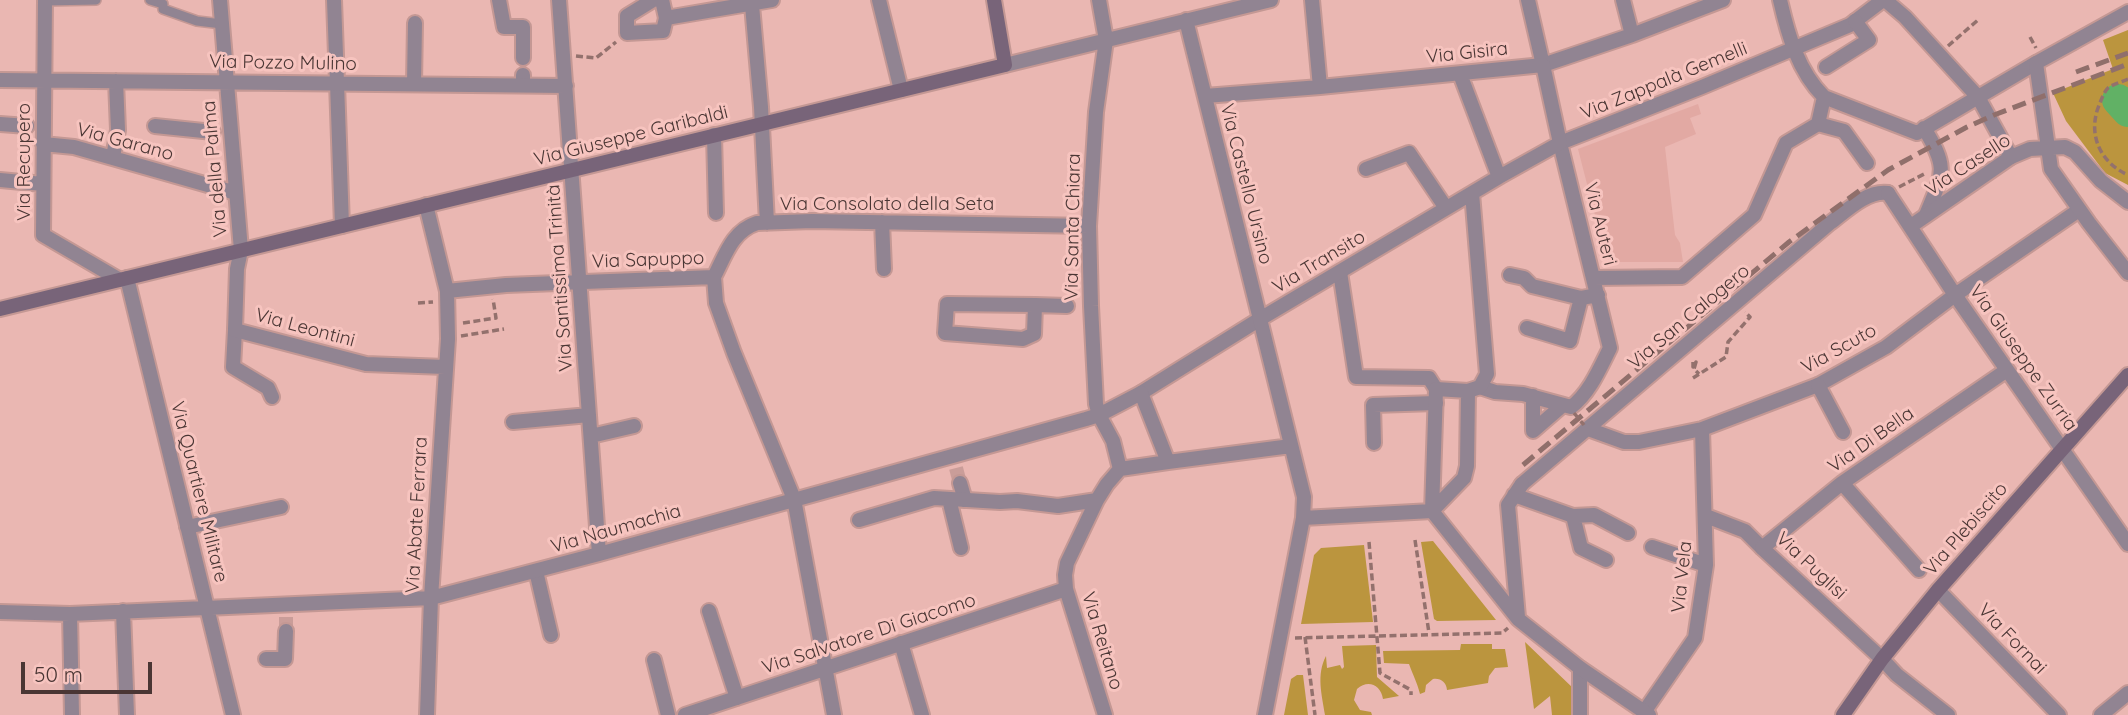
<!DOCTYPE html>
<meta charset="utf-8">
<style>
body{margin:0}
#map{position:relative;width:2128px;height:715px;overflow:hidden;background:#eab7b2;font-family:Quicksand,sans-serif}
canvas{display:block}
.scale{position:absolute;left:21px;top:662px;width:131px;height:32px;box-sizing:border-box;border:4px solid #4a3634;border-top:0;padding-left:9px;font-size:21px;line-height:24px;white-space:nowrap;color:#4a3634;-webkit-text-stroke:5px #f7c4bf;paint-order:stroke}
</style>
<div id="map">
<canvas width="2128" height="715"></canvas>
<div class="scale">50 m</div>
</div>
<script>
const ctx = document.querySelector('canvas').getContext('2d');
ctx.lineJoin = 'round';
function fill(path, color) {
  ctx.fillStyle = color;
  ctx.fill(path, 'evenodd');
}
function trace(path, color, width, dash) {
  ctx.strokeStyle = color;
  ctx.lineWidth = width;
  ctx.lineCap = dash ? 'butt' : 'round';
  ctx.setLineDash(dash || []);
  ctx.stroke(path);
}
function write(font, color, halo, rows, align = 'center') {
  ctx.font = font + ' Quicksand,sans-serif';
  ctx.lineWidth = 6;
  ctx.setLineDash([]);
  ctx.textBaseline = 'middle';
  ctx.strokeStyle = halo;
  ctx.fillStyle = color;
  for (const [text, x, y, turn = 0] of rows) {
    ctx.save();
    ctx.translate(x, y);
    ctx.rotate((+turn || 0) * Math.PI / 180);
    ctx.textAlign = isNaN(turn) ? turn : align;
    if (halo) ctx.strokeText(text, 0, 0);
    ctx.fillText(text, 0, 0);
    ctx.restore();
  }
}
const built = new Path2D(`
 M 1698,104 L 1701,114 L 1690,118 L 1696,134 L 1665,147 L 1675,235 L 1680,243 L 1683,262 L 1607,262 L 1578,149 Z`);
const green = new Path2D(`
 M 2128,30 L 2128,185 L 2105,173 L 2066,121 L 2053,93 L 2113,69 L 2103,40 Z
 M 1433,541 L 1496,620 L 1437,621 L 1434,619 L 1421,542 Z
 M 1364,545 L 1373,622 L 1301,624 L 1314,555 L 1321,548 Z
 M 1525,642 L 1575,690 L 1575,715 L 1552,715 L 1550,696 L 1534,709 Z
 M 1461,644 L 1492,644 L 1492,649 L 1505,649 L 1508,667 L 1495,668 L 1489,676 L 1488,683 L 1447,690 C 1446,682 1441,678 1433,679 L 1426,685 L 1425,692 L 1420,694 C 1417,682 1413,675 1409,664 L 1384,663 L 1383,651 L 1460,650 Z
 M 1376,645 L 1377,677 L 1399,696 L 1383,699 C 1381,685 1368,679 1357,689 L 1354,700 L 1360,710 L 1371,712 L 1372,715 L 1325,715 C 1322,695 1316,675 1326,656 L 1327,668 L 1340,665 L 1342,669 L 1344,667 L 1342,646 Z
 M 1297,675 L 1303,675 L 1308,715 L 1284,715 L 1291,679 Z`);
const river = new Path2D(`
 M 2118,100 L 2128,111`);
const pedestrianTunnel = new Path2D(`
 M 956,468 L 960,483`);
const minorTunnel = new Path2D(`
 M 286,631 L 286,615`);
const path = new Path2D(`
 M 2030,37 L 2036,48
 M 1948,46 L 1978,20
 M 576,56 L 596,58 L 616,42
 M 2128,79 C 2122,82 2113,84 2108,88 C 2103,93 2101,101 2098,108 C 2088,136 2101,163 2128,175
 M 1899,187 L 1926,173
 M 418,303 L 433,302
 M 463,323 L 496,318 L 493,299
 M 461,336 L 504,329
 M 1693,362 L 1693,367 L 1696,362 L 1694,369 L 1699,374
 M 1693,378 L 1726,357 L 1728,342 L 1750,317 L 1745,312
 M 1415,540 L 1429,633
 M 1369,542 L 1380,673 L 1411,690 L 1411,695
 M 1305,637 L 1315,715
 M 1295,638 L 1502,633 L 1508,628`);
const service = new Path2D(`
 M 150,0 L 163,4 L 163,9 L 197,21 L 222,24
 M 45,1 L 96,0`);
const pedestrian = new Path2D(`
 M 499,0 L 504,27 L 523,27 L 523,58
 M 1528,0 L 1543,65 L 1632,35 L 1723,0
 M 1623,0 L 1632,35
 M 1780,0 C 1788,35 1798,71 1824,97 L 1917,133 L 2036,63
 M 1885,0 L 1905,17 L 1978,97 L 2011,157
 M 523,75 L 523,85
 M 337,83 L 342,226
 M 0,124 L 27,126
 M 1818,124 L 1844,131 L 1867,163
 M 155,126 L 213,132
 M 1924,128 C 1949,169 1943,173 1926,215
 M 714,135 L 716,213
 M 1340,272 L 1356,377 L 1429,378 L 1436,389
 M 1510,275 L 1524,278 L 1532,286 L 1581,298 L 1598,295
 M 1593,278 L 1682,277 L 1754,215 L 1786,143 L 1818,124 L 1824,97
 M 1035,305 L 947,304 L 945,333 L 1023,339 L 1034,334 L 1035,305 L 1067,306
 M 1527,328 L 1570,341 L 1581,298
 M 235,330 L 233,367 L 268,388 L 272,397
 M 1480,387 L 1495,392 L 1523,394 L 1571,407 C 1589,394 1600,368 1610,348 L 1560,143 L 1702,87 L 1850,25 L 1883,0
 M 1141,393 L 1260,319
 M 1533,396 L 1533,431 L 1563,405
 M 1588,429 L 1624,442 L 1639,442 L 1702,429 L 1818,385 L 1886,347 L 1955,295 L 2079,210
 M 1374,443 L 1373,405 L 1436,403
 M 960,483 L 965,500
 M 1522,484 L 1830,223 C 1846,211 1867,190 1888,193
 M 1706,516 L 1745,531 L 1762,548
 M 1652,547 L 1706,565
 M 536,571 L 551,635
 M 1644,712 L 1695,638 L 1706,565 L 1702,429
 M 1580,715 L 1580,668`);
const minor = new Path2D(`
 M 45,0 L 43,235 L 120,280
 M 220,0 L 241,250 L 237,269 L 235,330 L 366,364 L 445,367
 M 334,0 L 337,83
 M 559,0 L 599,554
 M 653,0 L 627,16 L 627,33 L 663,31 L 666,18 L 662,0
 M 879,0 L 901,90
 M 1099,0 L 1106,40 L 1096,112 L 1089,226 L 1091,306 L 1096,404 L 1099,415 L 1113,441 L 1120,469
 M 1312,0 L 1320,87
 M 752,5 L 761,107 L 767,223
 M 2128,12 L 2036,63 L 2051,169 L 2089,223 L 2128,273
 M 666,18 L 772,0
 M 1186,20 L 1304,497 L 1303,518 L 1265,715
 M 1005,65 L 1271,0
 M 1826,67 L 1869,40 L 1855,21
 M 1460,74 L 1499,177
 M 0,80 L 566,86
 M 414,84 L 415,23
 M 1205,96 L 1320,87 L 1543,65 L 1560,143 L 1499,177 L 1260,319
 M 43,144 L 74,147 L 236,193
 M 113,157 L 118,130 L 116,81
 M 1366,169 L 1409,153 L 1446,208
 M 0,180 L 43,184
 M 1888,193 L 1955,295 L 2128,544
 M 426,205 L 447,291 L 448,339 L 431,598 L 427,715
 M 882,222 L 884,269
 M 1911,226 L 2011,157 L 2030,149 L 2065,147 L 2075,152 L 2101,181 L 2128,202
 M 714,277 L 716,303 L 734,353 L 794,499 L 834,715
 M 714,277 C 725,256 732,231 757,223 L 812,221 L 1089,226
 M 127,278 L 233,715
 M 447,291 L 506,285 L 714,277
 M 1818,385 L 1843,432
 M 513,422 L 589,415
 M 591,436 L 634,426
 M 1842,483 L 1919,570
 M 1514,495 L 1573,516 L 1594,515 L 1628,533
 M 949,499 L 961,548
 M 1432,511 L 1436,389 L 1468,391 L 1480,387 L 1487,374 L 1472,193
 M 1432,511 L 1518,619 L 1580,668 L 1649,715
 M 1573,516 L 1581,548 L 1606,560
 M 1303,518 L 1432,511 L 1464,478 L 1467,466 L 1468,391
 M 859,520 L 934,498 L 1000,502 L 1017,501 L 1058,506 L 1097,500
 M 187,527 L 281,507
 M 1938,590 L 2059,715
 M 123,611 L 127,715
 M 709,611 L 737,698
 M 0,612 L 70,614 L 431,598 L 599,554 L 1086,419 L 1099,415 L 1141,393 L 1168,462 L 1291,446
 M 70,614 L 72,715
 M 1518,617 L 1508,505 L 1522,484
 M 901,643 L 922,715
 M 266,659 L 285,659 L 286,631
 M 654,660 L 668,715
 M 685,715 L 1066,589
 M 1105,715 L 1066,589 L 1065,575 L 1067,563 L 1097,500 L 1107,484 L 1120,469 L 1168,462
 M 1948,715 L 1897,675 L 1882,659 L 1762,548 L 1842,483 L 2007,370
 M 2101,715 L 2128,693`);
const secondary = new Path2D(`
 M 0,309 L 1005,65 L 994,0
 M 1843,715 L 1882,659 L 1938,590 L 2128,375`);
const rail = new Path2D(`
 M 2076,72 L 2128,53
 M 1523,465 L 1789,242 L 1888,170 L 1967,127 L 1994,115 L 2128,64`);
const pathBridge = new Path2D(`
 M 1574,413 L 1584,425`);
const streetNames = [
 ["Via Gisira",1467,53,-6],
 ["Via Pozzo Mulino",283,63,1],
 ["Via Zappalà Gemelli",1664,81,-22],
 ["Via Giuseppe Garibaldi",631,136,-14],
 ["Via Garano",125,142,15],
 ["Via Recupero",24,162,-90],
 ["Via Casello",1968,165,-33],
 ["Via della Palma",215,169,-95],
 ["Via Castello Ursino",1246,184,76],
 ["Via Consolato della Seta",887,204],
 ["Via Auteri",1600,224,76],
 ["Via Santa Chiara",1073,227,-89],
 ["Via Sapuppo",648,260,-2],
 ["Via Transito",1319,262,-31],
 ["Via Santissima Trinità",560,278,-94],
 ["Via San Calogero",1689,317,-40],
 ["Via Leontini",305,328,15],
 ["Via Scuto",1839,349,-29],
 ["Via Giuseppe Zurria",2023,358,55],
 ["Via Di Bella",1871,440,-35],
 ["Via Quartiere Militare",199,492,76],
 ["Via Abate Ferrara",417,515,-87],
 ["Via Naumachia",616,529,-16],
 ["Via Plebiscito",1966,529,-49],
 ["Via Puglisi",1811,566,43],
 ["Via Vela",1682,577,-84],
 ["Via Salvatore Di Giacomo",869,634,-18],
 ["Via Fornai",2012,639,46],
 ["Via Reitano",1102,641,73]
];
fill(built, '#e2a9a3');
fill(green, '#bb953e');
trace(river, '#61b165', 32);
trace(pedestrianTunnel, '#ca9d99', 14, [14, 7]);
trace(minorTunnel, '#ca9d99', 14, [14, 7]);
trace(service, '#c49894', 12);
trace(pedestrian, '#c49894', 18);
trace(minor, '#c49894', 18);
trace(secondary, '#c49894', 18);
trace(path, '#93716d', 3.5, [7, 3.5]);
trace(service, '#918492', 9);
trace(pedestrian, '#918492', 14);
trace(minor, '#918492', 14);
trace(secondary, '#786479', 14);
trace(rail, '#906f6b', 5, [14, 7]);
trace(pathBridge, '#93716d', 3.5, [7, 3.5]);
write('19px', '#4a3634', '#f7c4bf', streetNames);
</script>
